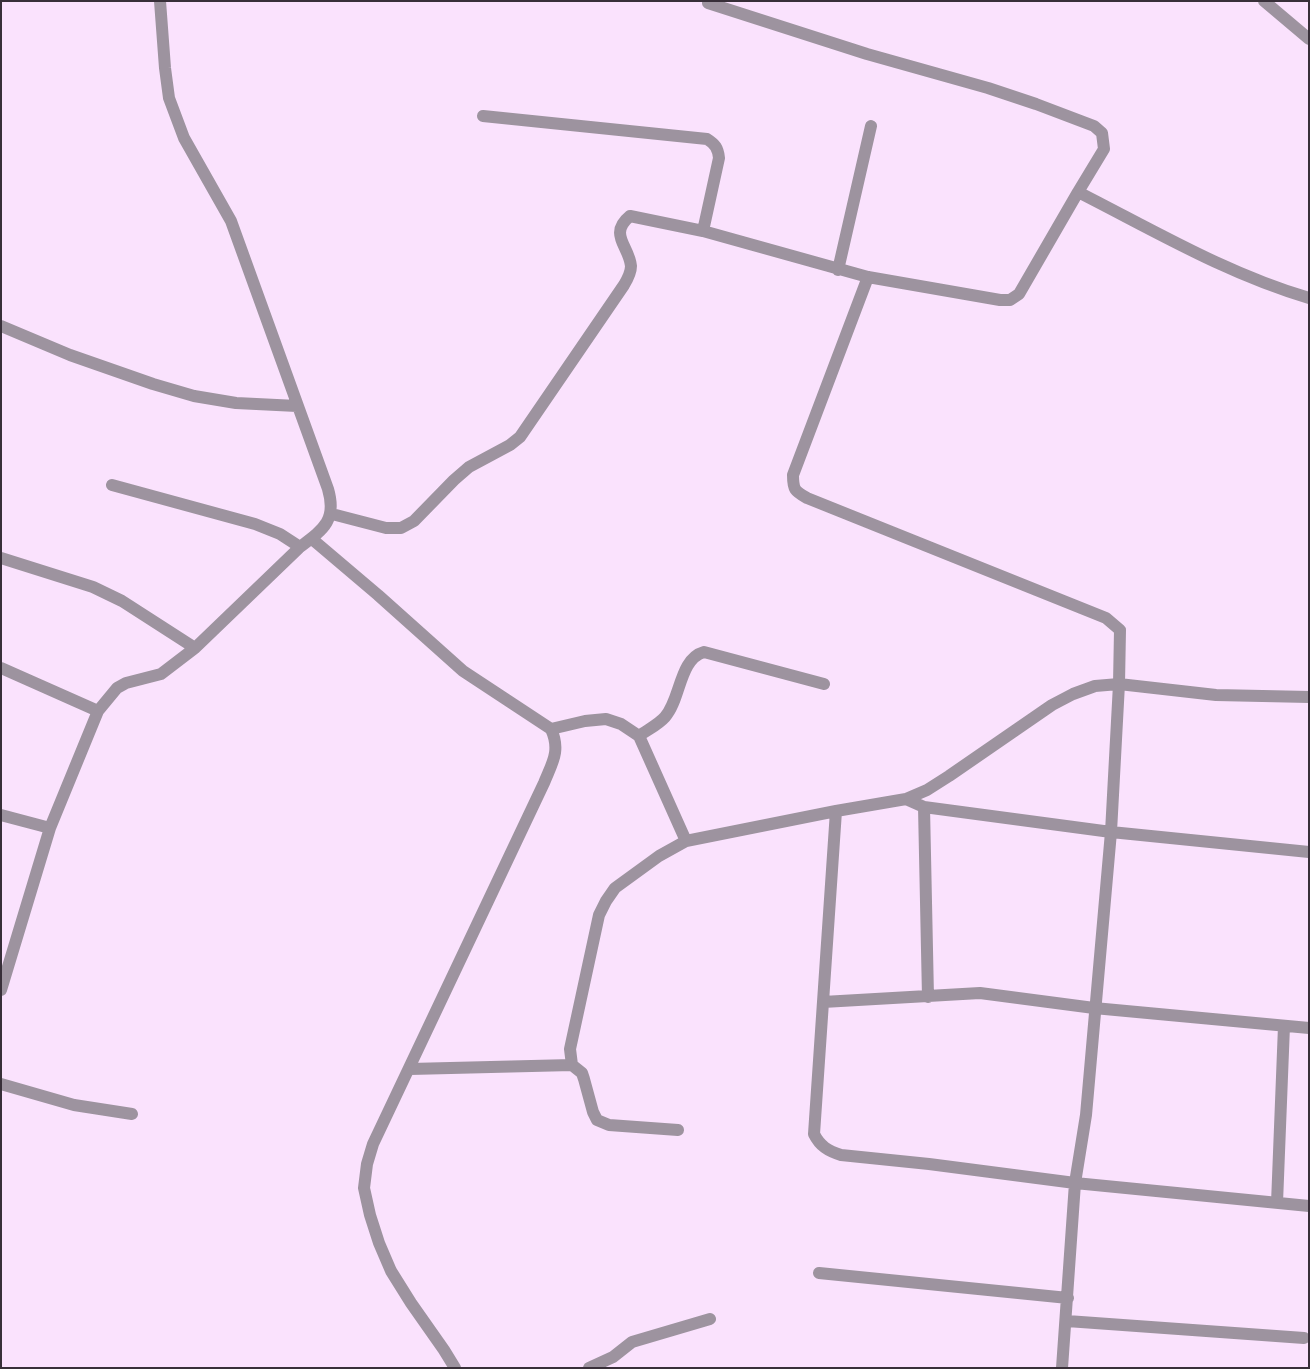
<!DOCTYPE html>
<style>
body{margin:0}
#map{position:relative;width:1310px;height:1369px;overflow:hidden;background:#fae2fd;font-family:"Sofia Sans Condensed",sans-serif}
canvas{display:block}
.frame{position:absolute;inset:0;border:2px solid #382f39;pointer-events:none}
</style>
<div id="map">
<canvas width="1310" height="1369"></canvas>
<div class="frame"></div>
</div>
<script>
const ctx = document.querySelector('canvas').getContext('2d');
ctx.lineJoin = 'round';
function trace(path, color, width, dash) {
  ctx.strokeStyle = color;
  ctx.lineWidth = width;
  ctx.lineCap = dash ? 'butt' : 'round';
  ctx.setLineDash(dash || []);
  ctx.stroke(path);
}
const street = new Path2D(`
 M 1264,1 L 1309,39
 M 708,3 L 867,54 L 988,88 L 1036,104 L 1094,126 L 1102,133 L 1104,149 L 1078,192
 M 483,116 L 707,139 C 715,144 718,148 719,158 L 703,231
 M 838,270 L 871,126
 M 868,277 L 793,475 C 793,490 795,491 807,498 L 1106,618 L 1120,630 L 1119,684 L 1111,832 L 1086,1115 L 1075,1183 L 1062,1368
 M 1,326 L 70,355 L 153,384 L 194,396 L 236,403 L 297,406
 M 112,485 L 255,524 L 280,534 L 300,547
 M 332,514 L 386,528 L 401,528 L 414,521 L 454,480 L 469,467 L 510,445 L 520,437 L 624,285 C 627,280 631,272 631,266 C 629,246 608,234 630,216 L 703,231 L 868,277 L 1000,300 L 1010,300 L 1019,294 L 1078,192 C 1153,230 1227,274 1309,298
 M 312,539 L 378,595 L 463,671 L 551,729 C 561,751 552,763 544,783 L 373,1144 L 367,1164 L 364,1188 L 370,1215 L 379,1243 L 391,1271 L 411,1303 L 444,1350 L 455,1368
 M 1,558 L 93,587 L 122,601 L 195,648
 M 1,668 L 98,711
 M 551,729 L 585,721 L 606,719 L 621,724 L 639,736 L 686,841 L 836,811 L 906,799 L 927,790 L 949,776 L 1052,705 L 1073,694 L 1095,686 L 1119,684 L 1216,695 L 1309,697
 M 639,736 C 647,730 658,725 665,717 C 681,699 679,659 704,652 L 824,684
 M 906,799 L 924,807 L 1111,832 L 1309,852
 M 924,807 L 928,997
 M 836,811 L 814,1134 C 820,1146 828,1151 841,1155 L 929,1164 L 1075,1183 L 1309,1206
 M 1,815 L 50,828
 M 1,990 L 50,828 L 98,711 L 117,688 L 126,683 L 161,674 L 195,648 L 300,547 C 324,529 337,520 328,489 L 231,221 L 184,138 L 169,98 L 165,68 L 160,1
 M 823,1002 L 980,993 L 1094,1008 L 1309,1028
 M 410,1069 L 572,1065
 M 1,1084 L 74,1105 L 132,1114
 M 678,1130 L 609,1125 L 597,1120 L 593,1112 L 584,1079 L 582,1073 L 572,1065 L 570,1049 L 599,915 L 606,901 L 615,888 L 659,856 L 686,841
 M 1277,1203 L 1284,1026
 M 819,1273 L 1068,1298
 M 1067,1321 L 1304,1338
 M 589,1368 L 613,1357 L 632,1342 L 710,1319`);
trace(street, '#9d939f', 12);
</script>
